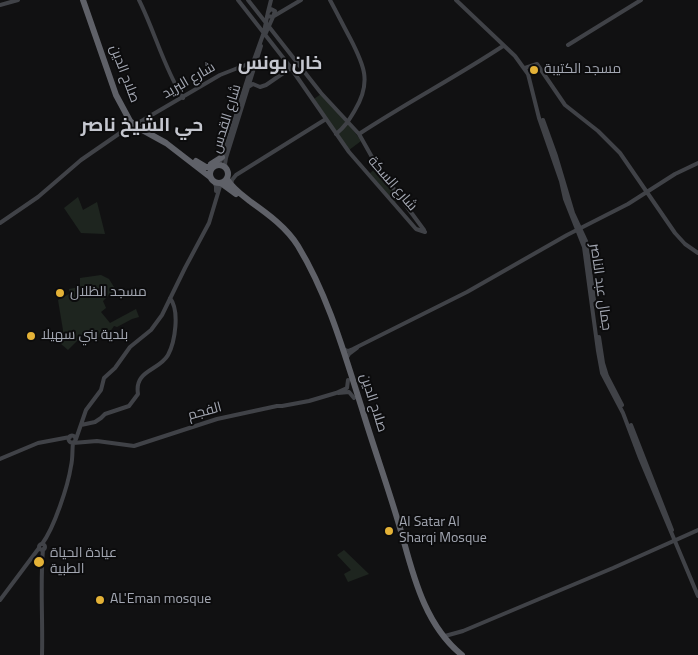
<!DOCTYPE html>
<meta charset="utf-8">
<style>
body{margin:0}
canvas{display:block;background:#111112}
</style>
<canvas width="698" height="655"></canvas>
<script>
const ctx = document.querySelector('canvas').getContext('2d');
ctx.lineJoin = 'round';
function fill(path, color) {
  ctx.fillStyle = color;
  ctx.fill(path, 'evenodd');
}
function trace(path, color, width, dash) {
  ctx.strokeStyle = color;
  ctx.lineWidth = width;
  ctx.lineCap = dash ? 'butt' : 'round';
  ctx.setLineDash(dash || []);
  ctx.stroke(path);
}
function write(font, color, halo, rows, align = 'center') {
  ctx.font = font + ' "Titillium Web",Cairo,sans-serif';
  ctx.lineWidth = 4;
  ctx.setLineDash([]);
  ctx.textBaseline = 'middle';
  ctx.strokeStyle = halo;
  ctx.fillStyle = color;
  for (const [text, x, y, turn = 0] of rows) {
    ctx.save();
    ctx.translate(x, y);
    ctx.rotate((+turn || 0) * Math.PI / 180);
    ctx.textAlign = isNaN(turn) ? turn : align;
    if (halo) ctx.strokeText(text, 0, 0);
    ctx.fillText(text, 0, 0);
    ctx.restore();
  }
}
const green = new Path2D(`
 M 321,94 C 334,110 350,124 361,141 L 349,150 L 314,99 Z
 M 376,168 L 400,199 L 395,202 L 369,174 Z
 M 78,197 L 83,210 L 97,202 L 105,234 L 81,233 L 64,208 Z
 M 101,275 L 109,279 L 117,292 L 113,296 L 110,294 L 103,301 L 106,308 L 101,312 L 110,323 L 136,309 L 139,317 L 132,319 L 117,327 L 114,326 L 107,336 L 95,338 L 87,331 L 68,350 L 60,343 L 63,330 L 58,300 L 69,294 L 69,289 L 80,287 L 80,278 Z
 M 344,550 L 369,574 L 348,582 L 344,574 L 351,570 L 337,555 Z`);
const secondary = new Path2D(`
 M 139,0 C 155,32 164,68 183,98
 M 238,0 L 288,64 L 349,152 L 416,229 L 425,232
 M 248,0 L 321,93 L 359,134 L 377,166 L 424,230
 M 330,0 C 337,13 343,25 350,38 C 364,65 372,82 355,110 C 349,120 345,127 336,134
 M 456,0 L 515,56 L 528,74 L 539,118 L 561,181 L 565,199 L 584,247 L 598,351 L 602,373 L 623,413 L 640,458 L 698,596
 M 0,5 L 18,0
 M 268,12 L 271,0
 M 274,16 L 301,0
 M 265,35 L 273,17
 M 568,45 L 641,0
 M 525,68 L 537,64 L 565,105 L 598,131 L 620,153 L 675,233 L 685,244 L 698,253
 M 248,87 L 253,84 L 260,87 L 266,85 L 298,63
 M 543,120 L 556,156 L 573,213 L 586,241 L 594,300
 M 138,123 L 220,75 L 253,62
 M 148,128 L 146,122 L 149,119
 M 359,134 C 406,103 456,77 503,46
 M 217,165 L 222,159 L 250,71 L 264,32 L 268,12 L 271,9 L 275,11 L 273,17 L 267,16
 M 227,171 L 225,164 L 226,158 L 261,46
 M 214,182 L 216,186 L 216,191
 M 231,185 L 232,180 L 236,175 L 326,119
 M 0,223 L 38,197 L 81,160 L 123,131 L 135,125
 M 599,337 L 603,363 L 607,376 L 622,405
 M 343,349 L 348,351 L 353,349 L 467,292 L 567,235 L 628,204 L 675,174 L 698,163
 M 346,359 L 349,354 L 357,348
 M 338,393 L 349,392 L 354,398
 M 81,425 L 95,422 L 101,418 L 105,414 L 129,406 L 138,394 C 134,370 159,371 168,355 C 175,342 180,311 170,298
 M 631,425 L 672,530
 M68.5 439a3.5 3.5 0 1 1 7 0a3.5 3.5 0 1 1-7 0Z
 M 76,439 L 86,410 L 101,390 L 104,378 L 115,368 L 130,347 L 151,330 L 162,315 L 185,268 L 209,223 L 221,183
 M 0,459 L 38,443 L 70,437
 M39 547a3 3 0 1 1 6 0a3 3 0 1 1-6 0Z
 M 42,544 C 54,528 68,486 71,466 C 73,458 72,450 73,443 L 97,441 L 134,446 L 217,419 L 277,406 L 282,406 L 309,401 L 336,393 L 347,388 L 348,380
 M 0,600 L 39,548
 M 445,636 L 463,631 L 613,568 L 698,530
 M 42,655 C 43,620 40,584 43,549`);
const highway = new Path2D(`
 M 83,0 L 116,95 L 130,121 L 137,127 L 166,143 L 210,177
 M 196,161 L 206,167 L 215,166
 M 211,164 L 222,157
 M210 174a9 9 0 1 1 18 0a9 9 0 1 1-18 0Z
 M 227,179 C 233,189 242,195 251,202 C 268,214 287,228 298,246 C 329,297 345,356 363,412 C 376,455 392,498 404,542 C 415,583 428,628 462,655
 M 221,183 L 236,194`);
const markers = [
 [534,70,5,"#e4b237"],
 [60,293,5,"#e4b237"],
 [31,336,5,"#e4b237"],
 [389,531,5,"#e4b237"],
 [39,562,6,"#e4b237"],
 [100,600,5,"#e4b237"]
];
const poiNames = [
 ["مسجد الكتيبة",544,70],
 ["مسجد الظلال",70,293],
 ["بلدية بني سهيلا",41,336],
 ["Al Satar Al",399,523],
 ["Sharqi Mosque",399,539],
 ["عيادة الحياة",50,554],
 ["الطبية",50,570],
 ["AL'Eman mosque",110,600]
];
const streetNames = [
 ["صلاح الدين",124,74,69],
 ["شارع البريد",189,81,-30],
 ["شارع القدس",227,119,-73],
 ["شارع السكة",392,184,49],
 ["جمال عبد الناصر",600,287,82],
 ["صلاح الدين",373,403,72],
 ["الفجم",205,412,-15]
];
const districtNames = [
 ["خان يونس",280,64],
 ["حي الشيخ ناصر",142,126]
];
fill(green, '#1e251f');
trace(secondary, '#404247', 4);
trace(highway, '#5f6168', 6);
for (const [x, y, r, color] of markers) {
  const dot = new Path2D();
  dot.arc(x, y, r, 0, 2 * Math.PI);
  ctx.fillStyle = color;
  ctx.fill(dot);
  trace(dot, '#0c0c0d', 2);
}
write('14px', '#a3a7b2', '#0c0c0d', poiNames, 'left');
write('14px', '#a3a7b2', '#0c0c0d', streetNames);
write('bold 19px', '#c4c6ce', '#0c0c0d', districtNames);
</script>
